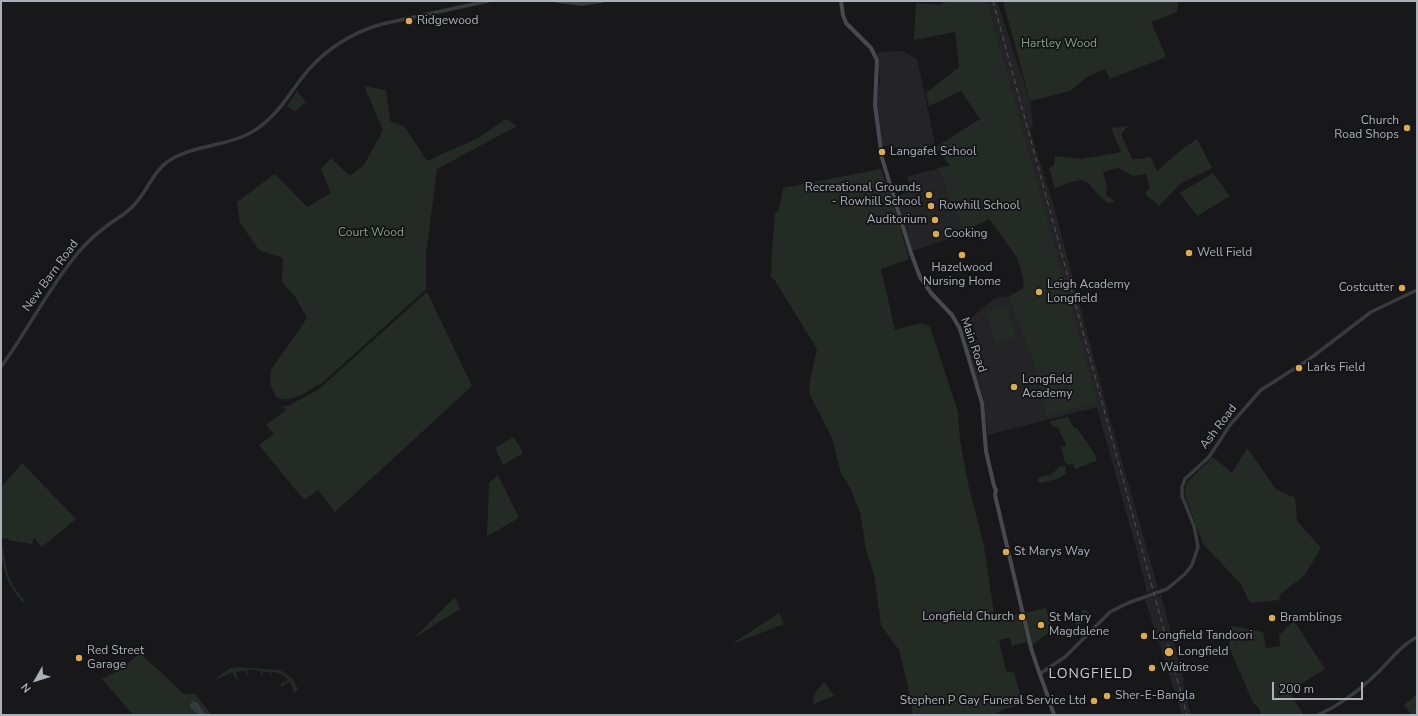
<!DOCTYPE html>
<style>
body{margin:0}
#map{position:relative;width:1418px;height:716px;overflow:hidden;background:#18181a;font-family:"Nunito Sans",sans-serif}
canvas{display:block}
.frame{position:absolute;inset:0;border:2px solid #acb0b8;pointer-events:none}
.north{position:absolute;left:16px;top:660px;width:40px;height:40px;-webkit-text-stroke:3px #131315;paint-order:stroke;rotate:231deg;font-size:11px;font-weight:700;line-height:16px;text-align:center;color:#acb0b8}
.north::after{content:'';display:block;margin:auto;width:14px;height:18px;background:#acb0b8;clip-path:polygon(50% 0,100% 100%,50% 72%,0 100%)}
.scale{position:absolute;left:1272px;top:682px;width:91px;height:18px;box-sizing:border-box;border:2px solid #acb0b8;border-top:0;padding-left:5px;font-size:12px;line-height:14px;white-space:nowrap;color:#acb0b8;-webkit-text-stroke:3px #131315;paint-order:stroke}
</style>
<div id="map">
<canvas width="1418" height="716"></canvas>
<div class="frame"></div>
<div class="north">N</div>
<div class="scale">200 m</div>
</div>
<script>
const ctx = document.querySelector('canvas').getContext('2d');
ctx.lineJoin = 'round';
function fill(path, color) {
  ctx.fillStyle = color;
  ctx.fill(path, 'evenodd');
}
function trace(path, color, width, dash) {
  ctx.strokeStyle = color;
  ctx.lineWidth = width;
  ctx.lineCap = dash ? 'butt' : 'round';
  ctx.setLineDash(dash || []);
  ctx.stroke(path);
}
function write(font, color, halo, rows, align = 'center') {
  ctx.font = font + ' "Nunito Sans",sans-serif';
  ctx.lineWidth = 3.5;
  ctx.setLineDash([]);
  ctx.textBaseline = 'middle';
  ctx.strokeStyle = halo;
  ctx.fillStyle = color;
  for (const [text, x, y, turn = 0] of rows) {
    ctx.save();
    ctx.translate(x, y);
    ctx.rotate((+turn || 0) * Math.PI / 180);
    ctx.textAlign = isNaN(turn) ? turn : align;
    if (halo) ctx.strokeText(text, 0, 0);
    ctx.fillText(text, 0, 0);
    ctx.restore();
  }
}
const built = new Path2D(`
 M 987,1 L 997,1 L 1030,101 L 1033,123 L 1030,130 L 1054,207 L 1110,419 L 1158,588 L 1147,593 L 1135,544 L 1006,82 L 999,44 Z
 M 903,51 L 917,59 L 935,143 L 923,149 L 910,149 L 882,145 L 876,104 L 880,79 L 878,52 Z
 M 1025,155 L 1094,408 L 988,435 L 983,398 L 966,345 L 978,340 L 970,319 L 995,298 L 1009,296 L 1023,289 L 1024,282 L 1017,258 L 989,219 L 971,228 L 965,234 L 912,251 L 897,196 L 912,190 L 907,176 L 946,167 Z
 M 1161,595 L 1184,680 L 1183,683 L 1191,715 L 1182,715 L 1145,599 Z`);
const green = new Path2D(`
 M 946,1 L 987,1 L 1098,406 L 1094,408 L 1093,403 L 1046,416 L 1036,369 L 1009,296 L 1023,289 C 1028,263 1003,238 989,219 L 971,228 L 965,234 L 938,168 L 950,166 L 936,147 L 980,119 L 961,91 L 929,106 L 926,93 L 959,67 L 955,32 L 914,40 L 916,3 L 939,5 Z
 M 1003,1 L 1184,1 L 1178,3 L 1177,12 L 1151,22 L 1166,57 L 1110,79 L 1105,69 L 1087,77 L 1070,91 L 1030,101 Z
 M 364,86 L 386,90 L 390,121 L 405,127 L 427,161 L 478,138 L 506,119 L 517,126 L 437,169 L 426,254 L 426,289 L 320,385 L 318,385 C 303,393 292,404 276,397 L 270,383 L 271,370 L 307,318 L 294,295 L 282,282 L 283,258 L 259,250 L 240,223 L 237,202 L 275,174 L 307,207 L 331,193 L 321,169 L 331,158 L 350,176 L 364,165 L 383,130 Z
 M 297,91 L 306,102 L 295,112 L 287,106 Z
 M 1128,126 L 1121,134 L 1132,159 L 1141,159 L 1150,156 L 1157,171 L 1181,150 L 1197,139 L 1212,168 L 1181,183 L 1159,206 L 1145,194 L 1150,188 L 1146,174 L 1133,176 L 1118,168 L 1103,172 L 1107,187 L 1106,195 L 1116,202 L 1108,203 C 1080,181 1095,173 1055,188 L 1049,168 L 1054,165 L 1055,156 L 1081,159 L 1121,152 L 1111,128 Z
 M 881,169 L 895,208 L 909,259 L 881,269 L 895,330 L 921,323 L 930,327 L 958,412 L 960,440 L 969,488 L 984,546 L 995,621 L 1020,613 L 1027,642 L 1012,646 L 1010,638 L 999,640 L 1006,671 L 1014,673 L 1023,704 L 1007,708 L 994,715 L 913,715 L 907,683 L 899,650 L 881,625 L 874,575 L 866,550 L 860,512 L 851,490 L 841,473 L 832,438 L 809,393 L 810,381 L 817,349 L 774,279 L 771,278 L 772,251 L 775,214 L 779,210 L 783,188 Z
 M 1213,173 L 1230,196 L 1197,216 L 1180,193 Z
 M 427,292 L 472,386 L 335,512 L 318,490 L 304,500 L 259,445 L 274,434 L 266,425 L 286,410 L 282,406 L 287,406 L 318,390 Z
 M 1006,306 L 1011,321 L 991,327 L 986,313 Z
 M 1011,322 L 1016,337 L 996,343 L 991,328 Z
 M 1068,417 L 1074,428 L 1077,428 L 1096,456 L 1096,461 L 1075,469 L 1073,464 L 1068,465 L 1067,463 L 1065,462 L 1061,447 L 1067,446 L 1058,428 L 1052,426 L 1050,421 Z
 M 514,437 L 523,453 L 503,465 L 495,448 Z
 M 1247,448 L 1276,489 L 1295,498 L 1297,521 L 1321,548 L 1304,576 L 1280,594 L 1279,600 L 1250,603 L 1241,584 L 1203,544 L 1186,498 L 1185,490 L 1187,482 L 1213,457 L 1232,473 Z
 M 22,463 L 76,519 L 42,547 L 34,538 L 32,544 L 8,540 L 7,538 L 2,539 L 1,536 L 1,488 Z
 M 1065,466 L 1066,473 L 1057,479 L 1041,483 L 1037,481 L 1039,477 L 1051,475 L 1059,467 Z
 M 498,475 L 519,518 L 487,536 L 489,483 Z
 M 1,541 C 9,569 3,576 25,601 L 23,602 C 6,585 1,565 1,541 Z
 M 455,597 L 460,609 L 414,638 Z
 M 1046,608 L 1053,630 L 1032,645 L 1024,613 Z
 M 1083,610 L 1085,610 L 1095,618 L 1090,615 L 1086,620 L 1081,621 L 1083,622 L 1078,628 L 1075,624 Z
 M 779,613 L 784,624 L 730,645 Z
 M 1294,621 L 1325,669 L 1296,687 L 1291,693 L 1292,697 L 1304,715 L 1261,715 L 1259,708 L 1253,703 L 1229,647 L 1232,626 L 1263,632 L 1266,648 L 1280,646 L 1279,635 Z
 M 140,653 L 184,694 L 195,694 L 212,715 L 206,715 L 196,701 L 191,702 L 189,706 L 197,715 L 133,715 L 102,679 L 120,670 Z
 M 237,667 L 280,670 L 292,678 L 299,691 L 296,690 L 296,692 L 292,694 L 294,692 L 290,681 L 281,687 L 281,683 L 285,682 L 288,679 L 279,673 L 272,672 L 270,682 L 271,673 L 263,671 L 261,677 L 261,671 L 247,669 L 249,678 L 245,671 L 236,672 L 238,681 L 232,672 L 218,679 L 216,678 L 229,669 Z
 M 824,682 L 834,696 L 813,704 L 814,694 Z
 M 1417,694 L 1417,715 L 1412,715 L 1404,705 Z`);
const water = new Path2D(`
 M 192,701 L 197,702 L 206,715 C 196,715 196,713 189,706 Z`);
const tertiary = new Path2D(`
 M 556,1 L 582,4 L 602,1
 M 1,367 C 28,330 48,289 77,254 C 86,243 96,234 108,225 C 117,218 126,214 134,205 C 147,192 152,173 167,162 C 190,146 219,147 244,136 C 254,132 263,125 271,117 C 283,106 291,92 301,79 C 321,52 350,33 382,24 L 488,1
 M 1041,673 L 1065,657 L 1110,612 L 1128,603 L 1167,589 L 1185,574 L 1192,565 L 1198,547 L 1194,526 L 1182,496 L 1182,487 L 1185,479 L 1209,457 L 1230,425 L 1261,390 L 1308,360 L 1371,312 L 1417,290
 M 1318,715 C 1338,706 1356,693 1372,678 C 1388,664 1398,647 1417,637`);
const secondary = new Path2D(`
 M 841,1 L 843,15 L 846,23 L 871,48 L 877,60 L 875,105 L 882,158 L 911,253 L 920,277 L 931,293 L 952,315 L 960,329 L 982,403 L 986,451 L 994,486 L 996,490 L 995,495 L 1031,648 C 1038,671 1047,692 1054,715`);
const rail = new Path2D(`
 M 993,1 L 1187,715`);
const markers = [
 [409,21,4,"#ddaa4d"],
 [1407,128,4,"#ddaa4d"],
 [882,152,4,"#ddaa4d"],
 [929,195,4,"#ddaa4d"],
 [931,206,4,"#ddaa4d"],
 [935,220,4,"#ddaa4d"],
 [936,234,4,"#ddaa4d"],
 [1189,253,4,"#ddaa4d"],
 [962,255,4,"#ddaa4d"],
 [1402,288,4,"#ddaa4d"],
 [1039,292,4,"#ddaa4d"],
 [1299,368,4,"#ddaa4d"],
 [1014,387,4,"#ddaa4d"],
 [1006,552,4,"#ddaa4d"],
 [1022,617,4,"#ddaa4d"],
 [1272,618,4,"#ddaa4d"],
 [1041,625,4,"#ddaa4d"],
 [1144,636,4,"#ddaa4d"],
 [1169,652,5,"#ddaa4d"],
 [79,658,4,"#ddaa4d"],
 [1152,668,4,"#ddaa4d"],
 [1107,696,4,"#ddaa4d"],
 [1094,701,4,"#ddaa4d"]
];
const poiNames = [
 ["Ridgewood",417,21],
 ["Church",1399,121,"right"],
 ["Road Shops",1399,135,"right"],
 ["Langafel School",890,152],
 ["Recreational Grounds",921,188,"right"],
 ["- Rowhill School",921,202,"right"],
 ["Rowhill School",939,206],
 ["Auditorium",927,220,"right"],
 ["Cooking",944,234],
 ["Well Field",1197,253],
 ["Hazelwood",962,268,"center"],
 ["Nursing Home",962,282,"center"],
 ["Leigh Academy",1047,285],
 ["Longfield",1047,299],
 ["Costcutter",1394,288,"right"],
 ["Larks Field",1307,368],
 ["Longfield",1022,380],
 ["Academy",1022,394],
 ["St Marys Way",1014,552],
 ["Longfield Church",1014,617,"right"],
 ["St Mary",1049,618],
 ["Magdalene",1049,632],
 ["Bramblings",1280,618],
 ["Longfield Tandoori",1152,636],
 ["Red Street",87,651],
 ["Garage",87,665],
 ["Longfield",1178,652],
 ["Waitrose",1160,668],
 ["Sher-E-Bangla",1115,696],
 ["Stephen P Gay Funeral Service Ltd",1086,701,"right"]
];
const parkNames = [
 ["Hartley Wood",1059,44],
 ["Court Wood",371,233]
];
const streetNames = [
 ["New Barn Road",51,276,-54],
 ["Main Road",973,345,71],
 ["Ash Road",1219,427,-53]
];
const quarterNames = [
 ["LONGFIELD",1091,675]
];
fill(built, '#242426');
fill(green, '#242b25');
fill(water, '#333b41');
trace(tertiary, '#393a3e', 3.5);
trace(secondary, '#48494e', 4);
trace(rail, '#535459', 1, [5, 4]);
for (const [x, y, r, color] of markers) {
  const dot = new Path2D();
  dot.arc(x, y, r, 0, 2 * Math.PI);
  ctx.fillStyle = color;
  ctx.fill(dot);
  trace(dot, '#131315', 1.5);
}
write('12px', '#acb0b8', '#131315', poiNames, 'left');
write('12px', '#85a086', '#131315', parkNames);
write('12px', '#acb0b8', '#131315', streetNames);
ctx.letterSpacing = '1px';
write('14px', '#ccced4', '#131315', quarterNames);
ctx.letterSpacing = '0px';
</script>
